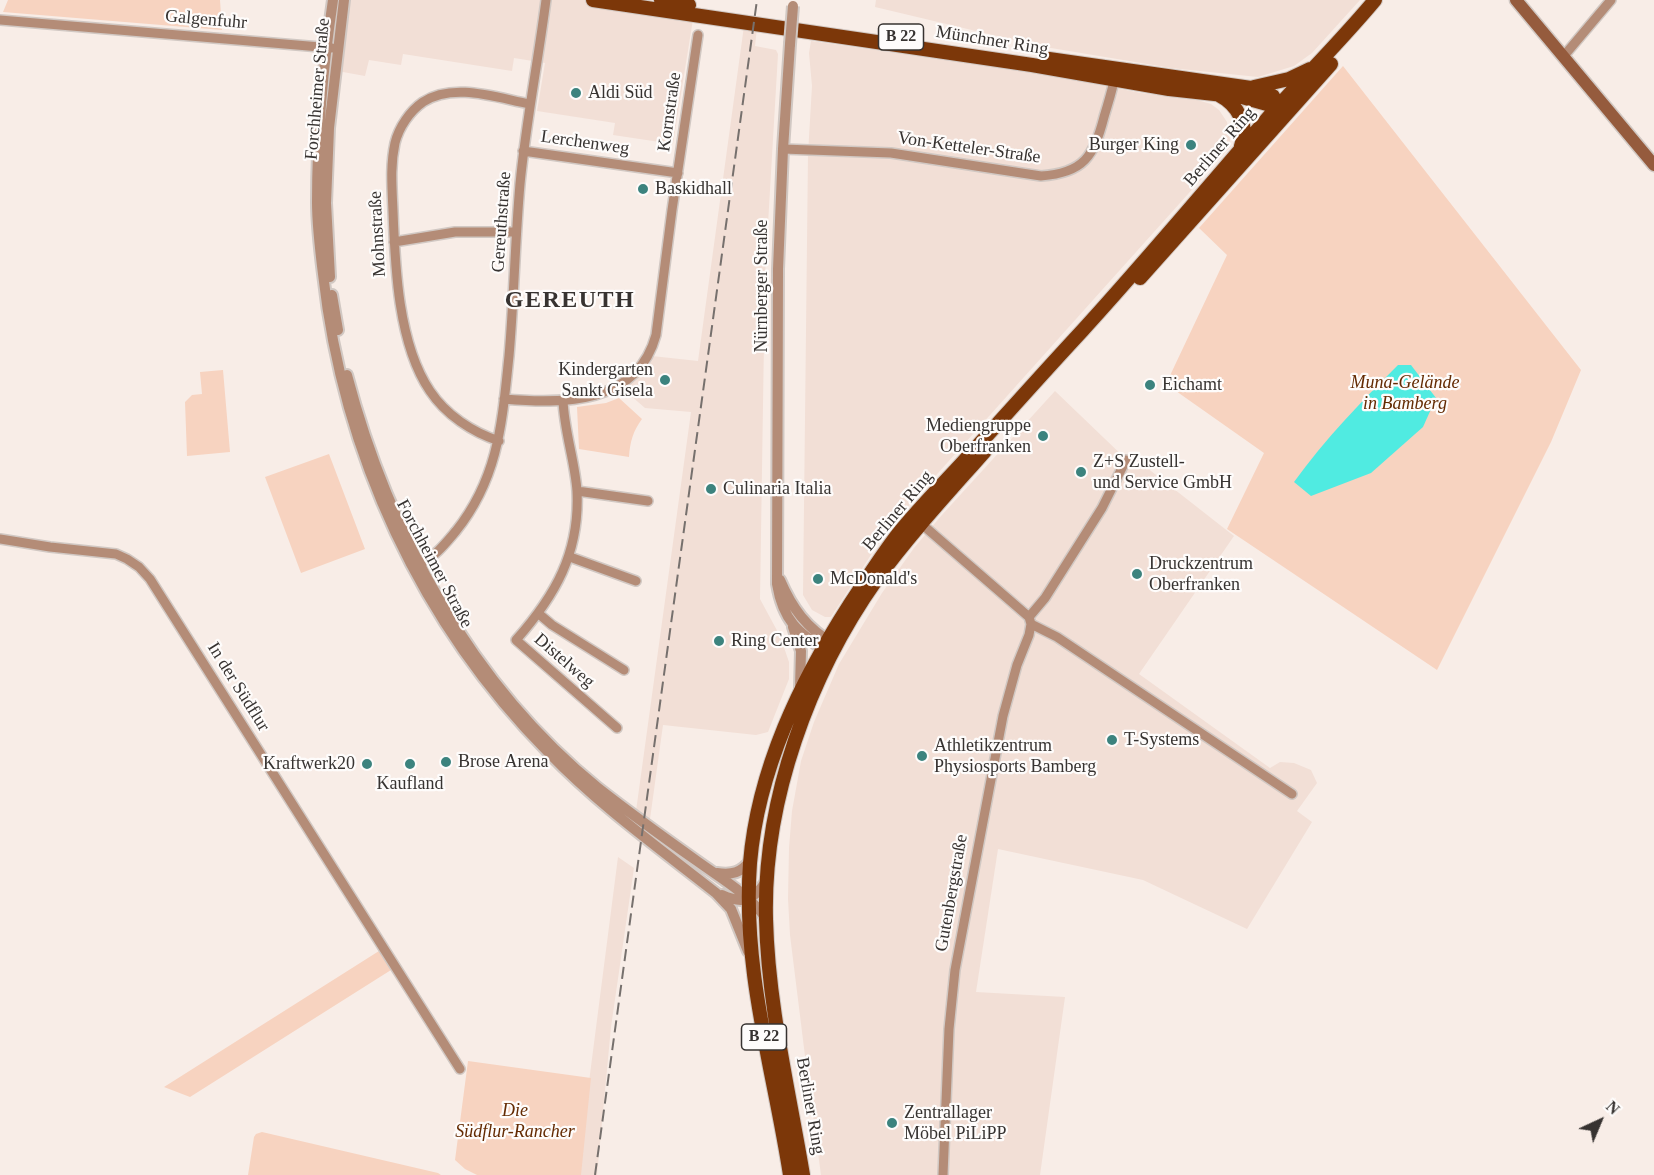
<!DOCTYPE html>
<meta charset="utf-8">
<style>
body{margin:0}
#map{position:relative;width:1654px;height:1175px;overflow:hidden;background:#f8ede7;font-family:"Times New Roman",serif}
canvas{display:block}
.north{position:absolute;left:1570px;top:1091px;width:60px;height:60px;-webkit-text-stroke:4px #fefcfb;paint-order:stroke;rotate:44deg;font-size:16px;font-weight:700;line-height:24px;text-align:center;color:#373331}
.north::after{content:'';display:block;margin:auto;width:21px;height:27px;background:#373331;clip-path:polygon(50% 0,100% 100%,50% 72%,0 100%)}
</style>
<div id="map">
<canvas width="1654" height="1175"></canvas>
<div class="north">N</div>
</div>
<script>
const ctx = document.querySelector('canvas').getContext('2d');
ctx.lineJoin = 'round';
function fill(path, color) {
  ctx.fillStyle = color;
  ctx.fill(path, 'evenodd');
}
function trace(path, color, width, dash) {
  ctx.strokeStyle = color;
  ctx.lineWidth = width;
  ctx.lineCap = dash ? 'butt' : 'round';
  ctx.setLineDash(dash || []);
  ctx.stroke(path);
}
function write(font, color, halo, rows, align = 'center') {
  ctx.font = font + ' "Times New Roman",serif';
  ctx.lineWidth = 4.5;
  ctx.setLineDash([]);
  ctx.textBaseline = 'middle';
  ctx.strokeStyle = halo;
  ctx.fillStyle = color;
  for (const [text, x, y, turn = 0] of rows) {
    ctx.save();
    ctx.translate(x, y);
    ctx.rotate((+turn || 0) * Math.PI / 180);
    ctx.textAlign = isNaN(turn) ? turn : align;
    if (halo) ctx.strokeText(text, 0, 0);
    ctx.fillText(text, 0, 0);
    ctx.restore();
  }
}
const built = new Path2D(`
 M 340,0 L 640,0 L 640,4 L 694,13 L 673,144 L 613,135 L 615,123 L 537,111 L 545,63 L 514,58 L 512,71 L 403,54 L 401,65 L 369,60 L 365,76 L 332,70 Z
 M 876,0 L 1360,0 L 1312,53 L 1294,66 L 1258,77 L 1171,68 L 1039,46 L 875,7 Z
 M 744,26 L 757,28 L 755,46 L 776,50 L 778,54 L 765,275 L 760,599 L 780,636 L 789,662 L 789,679 L 768,732 L 756,735 L 663,725 L 650,819 L 636,811 L 691,412 L 645,408 L 623,389 L 638,377 L 652,356 L 698,361 Z
 M 811,41 L 1039,73 L 1141,93 L 1197,100 L 1211,104 L 1219,110 L 1227,122 L 1231,146 L 887,530 L 831,617 L 825,617 L 812,610 L 803,595 L 808,154 L 812,86 L 809,53 Z
 M 1055,391 L 1129,462 L 1137,460 L 1234,536 L 1139,674 L 1270,768 L 1280,762 L 1294,763 L 1311,770 L 1317,783 L 1297,811 L 1312,822 L 1247,929 L 1143,880 L 998,849 L 976,992 L 1065,997 L 1040,1175 L 821,1175 L 805,1056 L 790,935 L 788,899 L 789,848 L 792,811 L 801,761 L 814,722 L 839,664 L 882,593 L 914,548 L 941,516 Z
 M 618,857 L 634,868 L 611,1027 L 597,1175 L 577,1175 Z`);
const green = new Path2D(`
 M 8,0 L 220,0 L 222,30 L 3,12 Z
 M 1343,66 L 1581,370 L 1551,442 L 1437,670 L 1227,529 L 1264,453 L 1166,384 L 1227,255 L 1199,228 Z
 M 223,370 L 230,452 L 187,456 L 185,402 L 192,395 L 202,394 L 200,372 Z
 M 619,398 L 642,419 C 633,431 630,442 629,457 L 579,449 L 577,407 L 606,403 Z
 M 329,454 L 365,549 L 301,573 L 265,477 Z
 M 379,951 L 391,970 L 190,1097 L 164,1087 Z
 M 468,1061 L 591,1078 L 581,1175 L 477,1175 L 465,1169 L 455,1160 Z
 M 262,1132 L 438,1173 L 441,1175 L 248,1175 L 254,1137 L 256,1134 Z`);
const water = new Path2D(`
 M 1398,365 L 1411,365 L 1436,398 L 1423,427 L 1371,473 L 1311,496 L 1294,482 C 1325,439 1361,402 1398,365 Z`);
const minor = new Path2D(`
 M 0,20 L 332,48
 M 1563,57 L 1611,0
 M 783,149 L 891,153 L 1041,176 C 1084,173 1094,156 1104,117 C 1108,103 1113,89 1115,75
 M 523,151 L 678,173
 M 394,242 L 455,232 L 516,232
 M 504,399 C 563,404 637,405 656,335 L 672,210 L 698,35
 M 563,400 C 564,431 575,461 577,491 C 580,553 555,596 516,640 L 617,728
 M 499,441 C 472,432 446,415 430,391 C 398,344 395,266 393,211 C 392,187 390,166 395,143 C 399,127 410,111 423,102 C 454,82 497,98 530,104
 M 577,491 L 648,501
 M 917,520 L 1029,617 L 1031,624 L 1029,635 L 1017,665 L 1003,716 L 955,970 L 949,1029 L 943,1175
 M 0,539 L 50,547 L 116,554 L 127,559 L 139,567 L 150,579 L 460,1069
 M 570,557 L 636,581
 M 419,564 C 435,557 445,544 456,531 C 499,477 502,422 509,356 C 514,299 515,241 520,184 C 526,122 538,62 546,0
 M 539,614 L 552,625 L 624,670
 M 1029,617 L 1045,598 L 1102,508 L 1126,460
 M 1031,624 L 1057,637 L 1292,794`);
const tertiary = new Path2D(`
 M 333,0 C 323,67 317,134 317,202 C 317,226 320,250 323,274 C 343,454 421,624 549,753 C 599,805 659,848 716,893 L 731,909 L 748,951
 M 790,44 L 783,149 L 778,269 L 777,584 C 783,621 798,633 828,652
 M 330,277 L 326,203 L 329,128 L 344,0
 M 332,295 L 338,330
 M 347,375 C 388,531 471,685 598,788 C 630,813 663,837 697,861 C 722,879 747,893 766,918
 M 780,580 C 792,608 807,629 834,644
 M 793,627 L 801,651 L 800,688
 M 717,873 C 732,875 741,873 750,861
 M 722,895 C 744,905 754,900 767,880`);
const secondary = new Path2D(`
 M 1516,0 L 1654,165`);
const primary = new Path2D(`
 M 593,0 L 1032,65 L 1169,89 L 1242,97 L 1267,104 L 1285,106
 M 661,0 L 689,5
 M 1049,59 L 1251,88 L 1273,96 L 1279,111
 M 1254,87 L 1289,79 L 1310,69
 M 1219,95 C 1238,105 1249,125 1241,146
 M 1140,278 L 1331,64
 M 790,1175 C 774,1071 742,970 750,863 C 758,769 800,682 850,604 C 866,580 881,556 898,534 C 918,509 942,485 964,461 C 1003,418 1042,374 1082,331 C 1145,262 1205,190 1266,120 C 1302,79 1340,42 1375,0
 M 803,1175 C 789,1091 768,1005 766,919 C 763,801 809,675 877,579 C 910,534 948,493 985,451`);
const rail = new Path2D(`
 M 595,1175 L 757,0`);
const tertiaryBridge = new Path2D(`
 M 790,44 L 793,6`);
const markers = [
 [576,93,6,"#3c837e"],
 [1191,145,6,"#3c837e"],
 [643,189,6,"#3c837e"],
 [665,380,6,"#3c837e"],
 [1150,385,6,"#3c837e"],
 [1043,436,6,"#3c837e"],
 [1081,472,6,"#3c837e"],
 [711,489,6,"#3c837e"],
 [1137,574,6,"#3c837e"],
 [818,579,6,"#3c837e"],
 [719,641,6,"#3c837e"],
 [1112,740,6,"#3c837e"],
 [922,756,6,"#3c837e"],
 [446,762,6,"#3c837e"],
 [367,764,6,"#3c837e"],
 [410,764,6,"#3c837e"],
 [892,1123,6,"#3c837e"]
];
const shields = [
 [901,37,45],
 [764,1037,45]
];
const shieldNames = [
 ["B 22",901,37],
 ["B 22",764,1037]
];
const streetNames = [
 ["Galgenfuhr",206,20,5],
 ["Münchner Ring",992,41,9],
 ["Forchheimer Straße",318,89,-85],
 ["Kornstraße",670,112,-82],
 ["Lerchenweg",585,143,8],
 ["Berliner Ring",1220,147,-49],
 ["Von-Ketteler-Straße",969,148,8],
 ["Gereuthstraße",502,222,-86],
 ["Mohnstraße",378,234,-93],
 ["Nürnberger Straße",762,286,-90],
 ["Berliner Ring",898,511,-50],
 ["Forchheimer Straße",434,564,62],
 ["Distelweg",564,661,41],
 ["In der Südflur",238,687,58],
 ["Gutenbergstraße",952,893,-80],
 ["Berliner Ring",810,1106,80]
];
const poiNames = [
 ["Aldi Süd",588,93],
 ["Burger King",1179,145,"right"],
 ["Baskidhall",655,189],
 ["Kindergarten",653,370,"right"],
 ["Sankt Gisela",653,391,"right"],
 ["Eichamt",1162,385],
 ["Mediengruppe",1031,426,"right"],
 ["Oberfranken",1031,447,"right"],
 ["Z+S Zustell-",1093,462],
 ["und Service GmbH",1093,483],
 ["Culinaria Italia",723,489],
 ["Druckzentrum",1149,564],
 ["Oberfranken",1149,585],
 ["McDonald's",830,579],
 ["Ring Center",731,641],
 ["T-Systems",1124,740],
 ["Athletikzentrum",934,746],
 ["Physiosports Bamberg",934,767],
 ["Brose Arena",458,762],
 ["Kraftwerk20",355,764,"right"],
 ["Kaufland",410,784,"center"],
 ["Zentrallager",904,1113],
 ["Möbel PiLiPP",904,1134]
];
const parkNames = [
 ["Muna-Gelände",1405,383],
 ["in Bamberg",1405,404],
 ["Die",515,1111],
 ["Südflur-Rancher",515,1132]
];
const districtNames = [
 ["GEREUTH",570,301]
];
fill(built, '#f2dfd6');
fill(green, '#f7d3c0');
fill(water, '#50ebe1');
trace(minor, '#d1c8c3', 12);
trace(tertiary, '#d1c8c3', 14);
trace(secondary, '#d1c8c3', 15);
trace(primary, '#d1c8c3', 16);
trace(minor, '#b48c77', 9);
trace(tertiary, '#b48c77', 10);
trace(secondary, '#955b3d', 12);
trace(primary, '#7c3709', 14);
trace(rail, '#76706d', 2, [12, 6]);
trace(tertiaryBridge, '#d1c8c3', 14, []);
trace(tertiaryBridge, '#b48c77', 10);
for (const [x, y, r, color] of markers) {
  const dot = new Path2D();
  dot.arc(x, y, r, 0, 2 * Math.PI);
  ctx.fillStyle = color;
  ctx.fill(dot);
  trace(dot, '#fefcfb', 2);
}
for (const [x, y, w] of shields) {
  const box = new Path2D();
  box.roundRect(x - w / 2, y - 13, w, 26, 4.5);
  ctx.fillStyle = '#fefcfb';
  ctx.fill(box);
  trace(box, '#373331', 1.5);
}
write('bold 16px', '#373331', null, shieldNames);
write('18px', '#373331', '#fefcfb', streetNames);
write('18px', '#373331', '#fefcfb', poiNames, 'left');
write('italic 18px', '#642b03', '#fefcfb', parkNames);
ctx.letterSpacing = '1.5px';
write('bold 24px', '#373331', '#fefcfb', districtNames);
ctx.letterSpacing = '0px';
</script>
